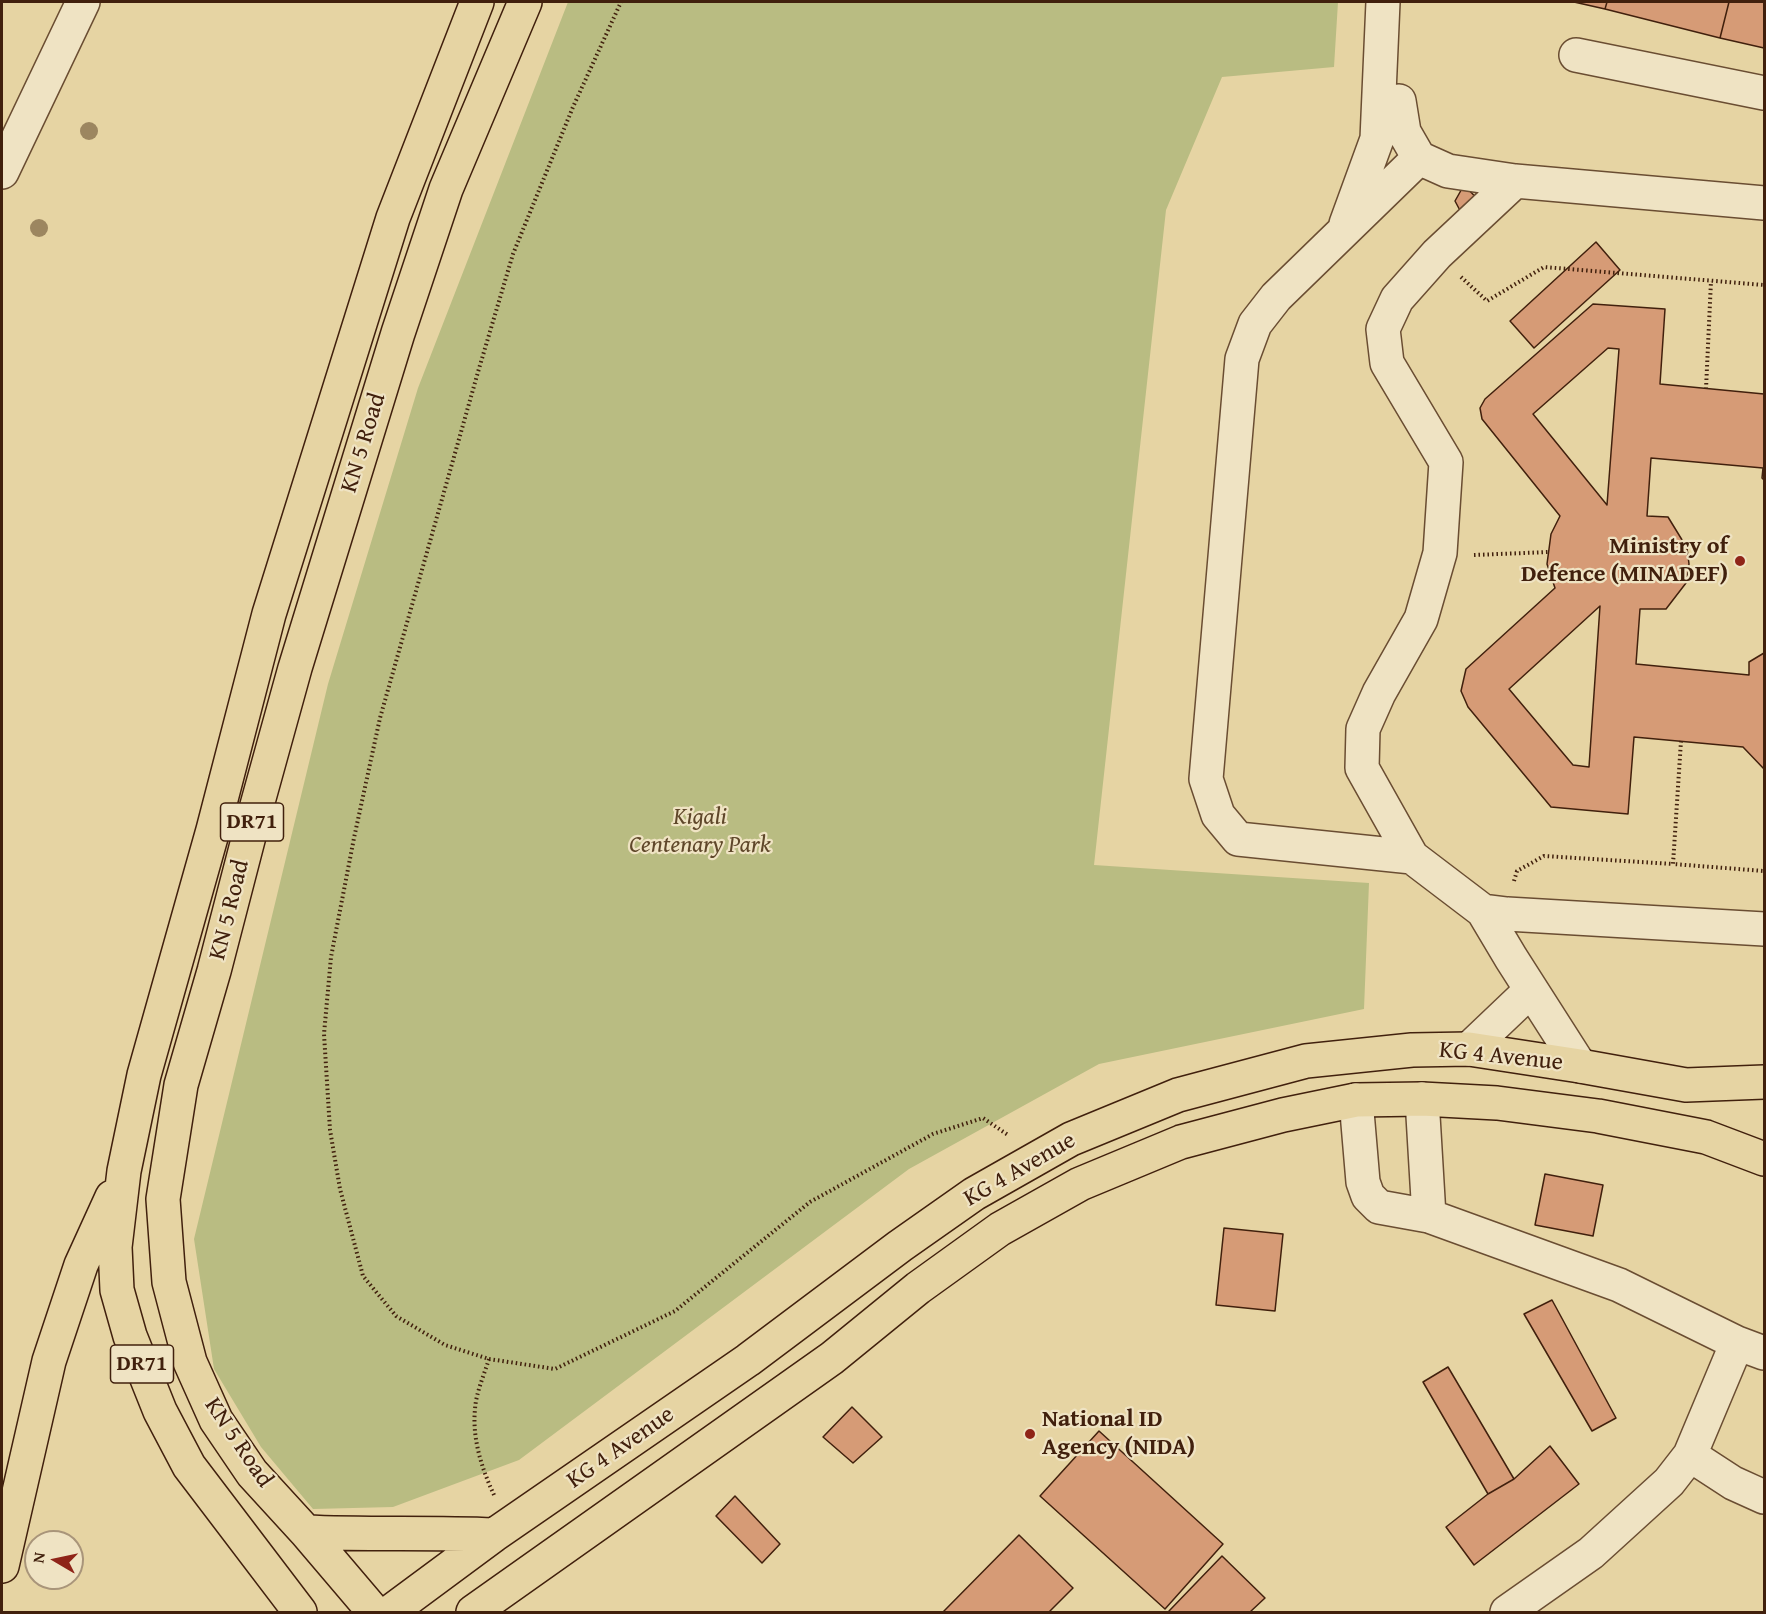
<!DOCTYPE html>
<style>
body{margin:0}
#map{position:relative;width:1766px;height:1614px;overflow:hidden;background:#e6d4a3;font-family:"Gentium Book Plus",serif}
canvas{display:block}
.frame{position:absolute;inset:0;border:3px solid #41200d;pointer-events:none}
.north{position:absolute;left:24px;top:1530px;width:60px;height:60px;box-sizing:border-box;background:#efe3c3;border:2px solid #a9957a;border-radius:50%;rotate:279deg;font-size:16px;font-weight:700;line-height:24px;text-align:center;color:#41200d}
.north::after{content:'';display:block;margin:auto;width:21px;height:27px;background:#8f2418;clip-path:polygon(50% 0,100% 100%,50% 72%,0 100%)}
</style>
<div id="map">
<canvas width="1766" height="1614"></canvas>
<div class="frame"></div>
<div class="north">N</div>
</div>
<script>
const ctx = document.querySelector('canvas').getContext('2d');
ctx.lineJoin = 'round';
function fill(path, color) {
  ctx.fillStyle = color;
  ctx.fill(path, 'evenodd');
}
function trace(path, color, width, dash) {
  ctx.strokeStyle = color;
  ctx.lineWidth = width;
  ctx.lineCap = dash ? 'butt' : 'round';
  ctx.setLineDash(dash || []);
  ctx.stroke(path);
}
function write(font, color, halo, rows, align = 'center') {
  ctx.font = font + ' "Gentium Book Plus",serif';
  ctx.lineWidth = 4.5;
  ctx.setLineDash([]);
  ctx.textBaseline = 'middle';
  ctx.strokeStyle = halo;
  ctx.fillStyle = color;
  for (const [text, x, y, turn = 0] of rows) {
    ctx.save();
    ctx.translate(x, y);
    ctx.rotate((+turn || 0) * Math.PI / 180);
    ctx.textAlign = isNaN(turn) ? turn : align;
    if (halo) ctx.strokeText(text, 0, 0);
    ctx.fillText(text, 0, 0);
    ctx.restore();
  }
}
const green = new Path2D(`
 M 568,2 L 1338,2 L 1334,67 L 1222,77 L 1166,210 L 1094,865 L 1369,883 L 1364,1009 L 1099,1064 L 909,1169 L 519,1460 L 393,1507 L 313,1509 L 261,1447 L 214,1369 L 194,1239 L 328,684 L 418,388 Z`);
const building = new Path2D(`
 M 1574,2 L 1607,2 L 1605,9 Z
 M 1607,2 L 1729,2 L 1720,38 L 1605,9 Z
 M 1729,2 L 1764,2 L 1764,48 L 1720,38 Z
 M 1464,185 L 1492,214 L 1472,233 L 1455,201 Z
 M 1596,242 L 1620,270 L 1534,348 L 1510,321 Z
 M 1593,304 L 1665,309 L 1660,384 L 1764,394 L 1764,480 L 1762,478 L 1763,468 L 1651,458 L 1647,516 L 1668,517 L 1687,548 L 1689,564 L 1686,583 L 1666,609 L 1640,609 L 1636,664 L 1749,675 L 1749,662 L 1764,653 L 1764,769 L 1743,747 L 1634,737 L 1628,814 L 1551,807 L 1468,707 L 1461,691 L 1466,669 L 1555,588 L 1547,564 L 1551,534 L 1560,516 L 1482,419 L 1480,408 L 1485,399 ZM 1608,348 L 1619,349 L 1607,505 L 1533,414 ZM 1600,606 L 1589,767 L 1573,765 L 1509,689 Z
 M 1545,1174 L 1603,1185 L 1593,1236 L 1535,1225 Z
 M 1224,1228 L 1283,1234 L 1275,1311 L 1216,1305 Z
 M 1552,1300 L 1616,1418 L 1592,1431 L 1524,1314 Z
 M 1448,1367 L 1514,1479 L 1488,1494 L 1423,1382 Z
 M 852,1407 L 882,1437 L 853,1463 L 823,1437 Z
 M 1099,1431 L 1223,1544 L 1165,1609 L 1040,1496 Z
 M 1550,1446 L 1579,1484 L 1474,1565 L 1446,1527 L 1488,1494 L 1514,1479 Z
 M 735,1496 L 780,1544 L 762,1563 L 716,1516 Z
 M 1019,1535 L 1073,1588 L 1049,1612 L 943,1612 Z
 M 1222,1556 L 1265,1598 L 1250,1612 L 1170,1612 L 1169,1611 Z`);
const path = new Path2D(`
 M 1461,277 L 1487,301 L 1544,267 L 1764,285
 M 1706,389 L 1711,281
 M 1474,555 L 1549,552
 M 1681,741 L 1673,864 L 1764,871
 M 1514,881 L 1517,871 L 1544,856 L 1673,864
 M 489,1359 L 555,1369 L 675,1311 L 810,1202 L 933,1134 L 983,1118 L 1008,1135
 M 494,1495 C 482,1469 472,1439 475,1409 C 476,1393 484,1375 489,1359 L 445,1345 L 396,1316 L 363,1276 L 340,1189 L 330,1130 L 324,1034 L 331,957 L 354,838 L 380,718 L 478,372 L 513,254 L 573,107 L 621,2`);
const minor = new Path2D(`
 M 1576,55 L 1764,93
 M 1399,101 L 1404,132 L 1419,158 L 1448,171 L 1515,181 L 1764,203
 M 2,172 L 83,2
 M 1515,181 L 1437,254 L 1397,299 L 1383,329 L 1387,363 L 1446,462 L 1440,553 L 1421,619 L 1379,693 L 1363,729 L 1362,768 L 1412,857 L 1483,911 L 1511,958 L 1580,1066
 M 1346,224 L 1377,139 L 1383,2
 M 1412,857 L 1238,839 L 1218,815 L 1206,779 L 1242,359 L 1255,324 L 1276,297 L 1419,158
 M 1483,911 L 1507,914 L 1764,929
 M 1469,1049 L 1531,990
 M 1422,1099 L 1429,1216
 M 1356,1100 L 1363,1182 L 1368,1196 L 1379,1207 L 1429,1216 L 1619,1285 L 1737,1343
 M 1690,1455 L 1733,1483 L 1764,1497
 M 1507,1612 L 1591,1553 L 1669,1482 L 1690,1455 L 1737,1343 L 1764,1353`);
const major = new Path2D(`
 M 306,1532 C 369,1535 432,1532 494,1535
 M 2,1566 L 49,1361 L 81,1265 L 112,1197
 M 300,1612 L 189,1466 L 160,1411 L 130,1336 L 117,1290 L 115,1247 L 124,1171 L 144,1075 L 213,830 L 269,614 L 393,218 L 477,2
 M 374,1612 L 306,1532 L 252,1473 L 216,1420 L 190,1362 L 169,1282 L 163,1199 L 181,1085 L 214,971 L 256,809 L 295,668 L 398,333 L 446,189 L 525,2
 M 390,1612 L 494,1535 L 748,1360 L 900,1246 L 974,1194 L 1071,1139 L 1178,1095 L 1306,1061 L 1412,1050 L 1469,1049 L 1580,1066 L 1686,1085 L 1764,1082
 M 473,1612 L 832,1358 L 918,1288 L 1000,1229 L 1080,1184 L 1181,1142 L 1283,1115 L 1356,1100 L 1422,1099 L 1497,1103 L 1598,1116 L 1706,1137 L 1764,1159`);
const trees = [
 [89,131],
 [39,228]
];
const markers = [
 [1740,561,6,"#8f2418"],
 [1030,1434,6,"#8f2418"]
];
const shields = [
 [252,822,63],
 [142,1364,63]
];
const shieldNames = [
 ["DR71",252,822],
 ["DR71",142,1364]
];
const streetNames = [
 ["KN 5 Road",364,443,-73],
 ["KN 5 Road",230,910,-76],
 ["KG 4 Avenue",1501,1057,6],
 ["KG 4 Avenue",1020,1170,-30],
 ["KN 5 Road",238,1443,56],
 ["KG 4 Avenue",621,1448,-35]
];
const poiNames = [
 ["Ministry of",1728,547],
 ["Defence (MINADEF)",1728,575],
 ["National ID",1042,1420,"left"],
 ["Agency (NIDA)",1042,1448,"left"]
];
const parkNames = [
 ["Kigali",700,818],
 ["Centenary Park",700,846]
];
fill(green, '#b9bc82');
fill(building, '#d69b76');
trace(building, '#41200d', 1.5);
trace(minor, '#6a4d32', 36);
trace(major, '#41200d', 36);
trace(path, '#41200d', 4, [1.5, 3]);
trace(minor, '#efe3c3', 33);
trace(major, '#e6d4a3', 33);
ctx.fillStyle = '#9c8660';
for (const [x, y] of trees) {
  ctx.beginPath();
  ctx.arc(x, y, 9, 0, 2 * Math.PI);
  ctx.fill();
}
for (const [x, y, r, color] of markers) {
  const dot = new Path2D();
  dot.arc(x, y, r, 0, 2 * Math.PI);
  ctx.fillStyle = color;
  ctx.fill(dot);
  trace(dot, '#efe3c3', 2);
}
for (const [x, y, w] of shields) {
  const box = new Path2D();
  box.roundRect(x - w / 2, y - 19, w, 38, 4.5);
  ctx.fillStyle = '#efe3c3';
  ctx.fill(box);
  trace(box, '#41200d', 1.5);
}
write('bold 22px', '#41200d', null, shieldNames);
write('24px', '#41200d', '#efe3c3', streetNames);
write('bold 24px', '#41200d', '#efe3c3', poiNames, 'right');
write('italic 24px', '#5f472a', '#efe3c3', parkNames);
</script>
